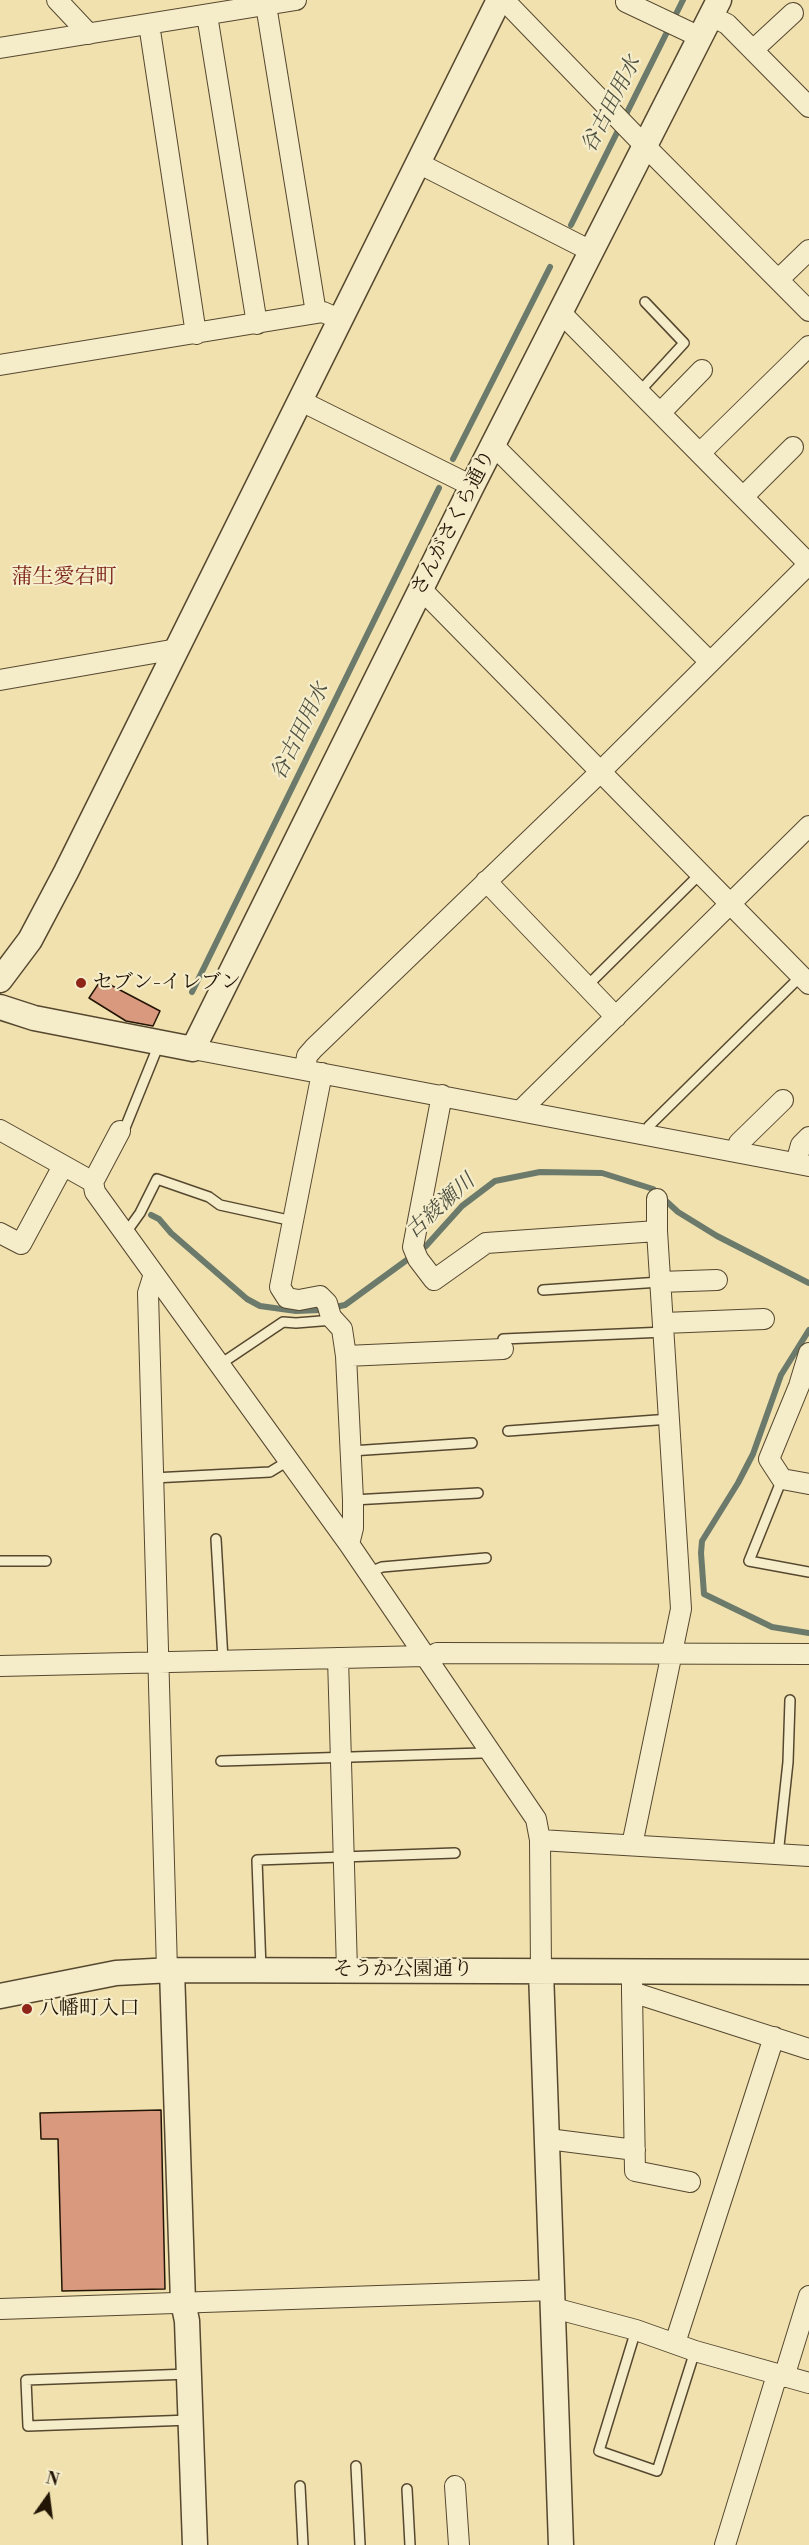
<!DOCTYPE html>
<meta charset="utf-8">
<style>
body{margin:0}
#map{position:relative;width:809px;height:2545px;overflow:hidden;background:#f0e1ae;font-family:"Libre Bodoni",serif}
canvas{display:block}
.north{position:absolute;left:18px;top:2467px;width:60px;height:60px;-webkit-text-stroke:4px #f5ecca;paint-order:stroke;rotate:14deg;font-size:16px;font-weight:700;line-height:24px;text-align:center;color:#231505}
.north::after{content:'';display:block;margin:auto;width:21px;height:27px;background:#231505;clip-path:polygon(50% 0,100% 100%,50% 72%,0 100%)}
</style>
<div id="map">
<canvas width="809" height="2545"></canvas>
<div class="north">N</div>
</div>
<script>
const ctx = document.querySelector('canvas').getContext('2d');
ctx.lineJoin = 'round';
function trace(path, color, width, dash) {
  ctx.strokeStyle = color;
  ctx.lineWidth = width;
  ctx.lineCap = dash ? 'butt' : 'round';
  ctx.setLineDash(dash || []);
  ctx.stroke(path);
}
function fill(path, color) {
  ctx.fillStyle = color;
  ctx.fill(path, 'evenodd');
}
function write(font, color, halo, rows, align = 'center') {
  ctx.font = font + ' "Libre Bodoni","Noto Serif JP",serif';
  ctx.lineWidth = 4.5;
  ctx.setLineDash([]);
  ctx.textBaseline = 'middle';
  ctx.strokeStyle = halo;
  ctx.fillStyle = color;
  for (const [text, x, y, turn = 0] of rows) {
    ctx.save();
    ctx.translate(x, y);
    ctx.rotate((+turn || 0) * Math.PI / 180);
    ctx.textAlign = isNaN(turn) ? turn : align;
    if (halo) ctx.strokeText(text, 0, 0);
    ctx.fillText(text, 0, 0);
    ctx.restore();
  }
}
const stream = new Path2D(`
 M 571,225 L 683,0
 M 453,459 L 550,267
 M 192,992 L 439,488
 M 151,1215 L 159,1219 L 171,1233 L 247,1299 L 260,1306 L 296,1311 L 320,1310 L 345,1305 L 426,1246 L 462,1206 L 495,1181 L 540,1172 L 602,1173 L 653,1189 L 678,1212 L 717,1236 L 809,1283
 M 809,1330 L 781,1375 L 753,1454 L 738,1483 L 702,1541 L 701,1553 L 704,1594 L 772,1627 L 809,1633`);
const building = new Path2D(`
 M 101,980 L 160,1011 L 153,1026 L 126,1021 L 89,998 Z
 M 161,2110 L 165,2289 L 62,2291 L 58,2139 L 41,2139 L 40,2113 Z`);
const service = new Path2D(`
 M 640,391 L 684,343 L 645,302
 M 587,986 L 701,873
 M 120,1131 L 125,1128 L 159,1044
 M 646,1135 L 649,1126 L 801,976
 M 125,1234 L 140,1213 L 157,1179 L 209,1197 L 220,1205 L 293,1221
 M 543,1290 L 660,1282
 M 503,1339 L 665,1332
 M 219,1365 L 283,1322 L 296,1323 L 333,1320
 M 508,1431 L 670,1419
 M 351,1451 L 472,1443
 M 153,1478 L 270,1472 L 288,1461
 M 782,1479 L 749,1561 L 809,1572
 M 353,1500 L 478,1493
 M 216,1539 L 223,1660
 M 0,1561 L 46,1561
 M 368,1573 L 382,1567 L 486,1558
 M 221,1761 L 482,1753 L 487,1749
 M 778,1855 L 788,1762 L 790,1700
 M 261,1969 L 257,1860 L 455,1853
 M 636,2330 L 599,2451 L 657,2471 L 695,2351
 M 189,2374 L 26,2380 L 28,2426 L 190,2420
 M 356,2466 L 360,2545
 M 300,2486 L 303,2545
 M 407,2489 L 410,2545`);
const minor = new Path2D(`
 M 57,0 L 89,34
 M 504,0 L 645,146 L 809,311
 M 626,2 L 700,37
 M 266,5 L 316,313
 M 207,15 L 257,324
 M 711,16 L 727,24 L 809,107
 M 149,24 L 196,334
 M 0,48 L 296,0
 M 753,50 L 793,13
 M 418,163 L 591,251
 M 779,279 L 809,250
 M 561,313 L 809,564
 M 0,365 L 323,312 L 341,320
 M 301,401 L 472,486
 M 661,412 L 702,370
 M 493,445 L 710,662
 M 701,452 L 809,346
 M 744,496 L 793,447
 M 421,589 L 809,984
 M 0,680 L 177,649
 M 486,881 L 616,1017
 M 193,1049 L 809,1166
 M 305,1070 L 307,1056 L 314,1048 L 592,780 L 809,564
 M 322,1073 L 280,1287 L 287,1298 L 299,1300 L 320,1296 L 327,1303 L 331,1317 L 342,1329 L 346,1356 L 353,1500 L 353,1528 L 349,1544
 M 442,1095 L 413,1247 L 418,1259 L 434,1280 L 486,1243 L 657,1231
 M 520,1111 L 809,826
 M 0,1130 L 93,1182 L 95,1192 L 349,1544 L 536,1819 L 540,1840 L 541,1971
 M 737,1152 L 739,1143 L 783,1100
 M 796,1163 L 801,1145 L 809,1137
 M 93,1182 L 120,1131
 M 0,1233 L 21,1244 L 63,1166
 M 154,1274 L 148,1293 L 167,1970
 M 660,1282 L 717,1280
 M 664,1323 L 764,1319
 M 809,1353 L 799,1386 L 769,1459 L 782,1479 L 809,1484
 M 346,1356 L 503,1349
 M 338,1658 L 347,1970
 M 427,1659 L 437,1653 L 809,1654
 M 0,1666 L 425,1656
 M 540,1840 L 809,1856
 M 632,1845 L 681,1609 L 657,1231 L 657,1199
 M 632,1979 L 632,1992 L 809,2049
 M 632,1992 L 635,2171 L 690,2182
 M 548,2139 L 635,2150
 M 554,2308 L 636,2330 L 695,2351 L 809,2383
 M 0,2309 L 553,2290
 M 675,2343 L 774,2037
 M 784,2377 L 809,2296
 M 455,2486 L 459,2545
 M 725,2545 L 777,2375`);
const tertiary = new Path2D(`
 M 0,980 L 30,940 L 66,872 L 499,0
 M 0,1007 L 34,1018 L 193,1049 L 472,486 L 719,0
 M 172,1970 L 183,2302 L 187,2321 L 195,2545
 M 541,1971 L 561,2545
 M 0,1996 L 116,1973 L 172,1970 L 809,1972`);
const markers = [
 [81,983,6,"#8f2418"],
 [27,2009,6,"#8f2418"]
];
const streetNames = [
 ["さんがさくら通り",454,523,-63],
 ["そうか公園通り",403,1970]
];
const poiNames = [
 ["セブン-イレブン",93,983],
 ["八幡町入口",39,2009]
];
const waterNames = [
 ["谷古田用水",612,105,-63],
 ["谷古田用水",301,732,-64],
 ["古綾瀬川",441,1207,-42]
];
const neighbourhoodNames = [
 ["蒲生愛宕町",64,578]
];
trace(stream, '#6b7a6b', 6);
fill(building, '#d8997e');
trace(building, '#231505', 1.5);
trace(service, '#56482f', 12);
trace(minor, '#56482f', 22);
trace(tertiary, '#56482f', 27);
trace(service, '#f5ecca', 9);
trace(minor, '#f5ecca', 20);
trace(tertiary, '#f5ecca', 24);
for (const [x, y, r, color] of markers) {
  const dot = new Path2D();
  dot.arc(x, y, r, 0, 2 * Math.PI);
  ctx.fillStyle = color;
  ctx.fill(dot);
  trace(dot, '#f5ecca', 2);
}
write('20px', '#231505', '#f5ecca', streetNames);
write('20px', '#231505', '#f5ecca', poiNames, 'left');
write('italic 21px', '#4d5040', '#f5ecca', waterNames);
write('21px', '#7a1f14', '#f5ecca', neighbourhoodNames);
</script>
